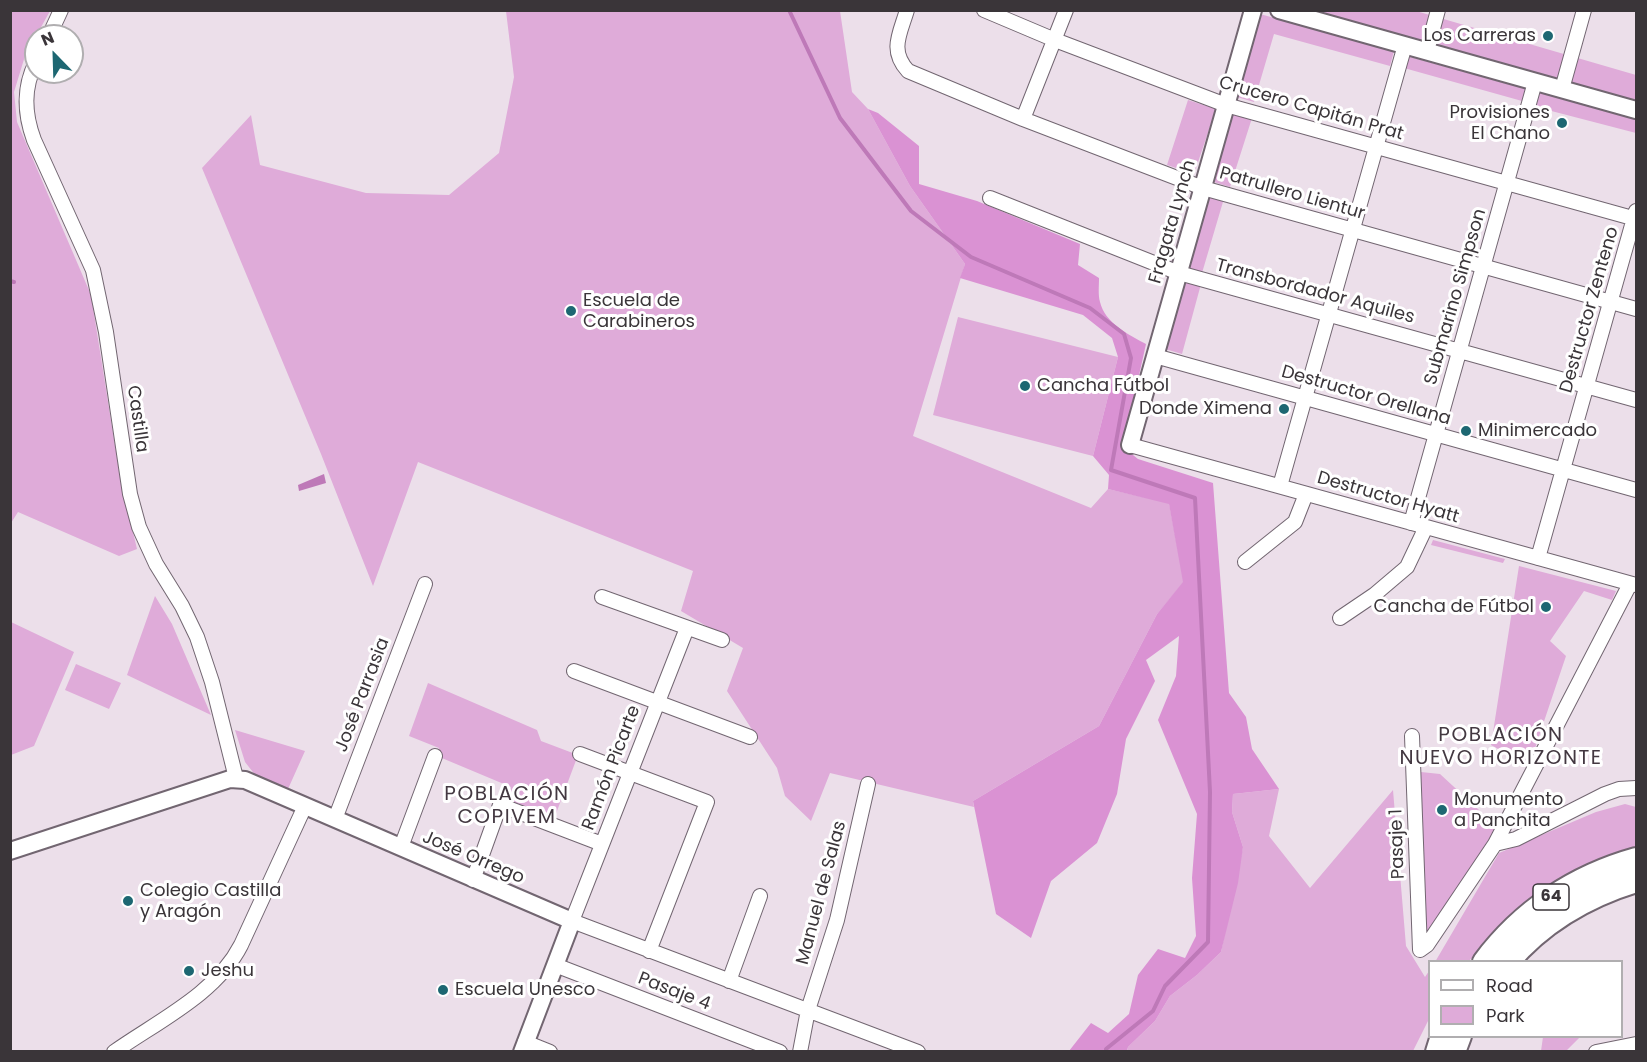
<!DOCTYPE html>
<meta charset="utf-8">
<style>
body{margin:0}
#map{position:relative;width:1647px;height:1062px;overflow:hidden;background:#ecdfea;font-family:Poppins,sans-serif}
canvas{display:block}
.frame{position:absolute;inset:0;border:12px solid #3a3539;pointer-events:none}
.legend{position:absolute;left:1428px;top:960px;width:195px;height:78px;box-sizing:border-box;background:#fff;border:2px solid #b0aeb0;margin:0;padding:8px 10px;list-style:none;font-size:18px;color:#3a3539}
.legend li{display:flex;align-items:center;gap:12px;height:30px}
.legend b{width:30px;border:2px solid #b0aeb0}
.north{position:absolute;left:24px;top:24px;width:60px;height:60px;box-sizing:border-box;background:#fff;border:2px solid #b0aeb0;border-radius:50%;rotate:337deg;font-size:16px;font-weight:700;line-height:24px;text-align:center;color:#3a3539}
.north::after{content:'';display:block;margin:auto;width:21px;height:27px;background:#1d6772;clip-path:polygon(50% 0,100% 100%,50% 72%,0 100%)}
</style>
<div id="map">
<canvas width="1647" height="1062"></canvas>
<div class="frame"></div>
<ul class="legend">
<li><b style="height:8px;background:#fff"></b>Road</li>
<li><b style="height:16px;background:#dfabd9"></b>Park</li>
</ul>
<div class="north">N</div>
</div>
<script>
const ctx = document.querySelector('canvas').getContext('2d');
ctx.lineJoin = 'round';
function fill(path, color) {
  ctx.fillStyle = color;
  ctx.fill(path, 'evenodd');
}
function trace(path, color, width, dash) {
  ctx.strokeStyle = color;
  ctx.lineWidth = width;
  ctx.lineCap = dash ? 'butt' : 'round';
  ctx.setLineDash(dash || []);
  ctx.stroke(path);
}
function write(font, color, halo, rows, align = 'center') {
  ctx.font = font + ' Poppins,sans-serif';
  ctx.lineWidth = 6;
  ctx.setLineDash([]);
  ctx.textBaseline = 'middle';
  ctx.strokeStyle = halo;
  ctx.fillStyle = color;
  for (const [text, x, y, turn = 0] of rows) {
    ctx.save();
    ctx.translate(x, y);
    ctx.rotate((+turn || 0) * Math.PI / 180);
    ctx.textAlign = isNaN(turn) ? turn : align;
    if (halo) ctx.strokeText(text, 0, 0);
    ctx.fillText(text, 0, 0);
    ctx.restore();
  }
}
const green = new Path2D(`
 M 11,11 L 50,11 L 25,56 L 14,92 L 17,122 L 91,295 L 120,477 L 137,549 L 119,556 L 18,512 L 11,523 Z
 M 506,11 L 840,11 L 852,92 L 868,109 L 910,186 L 965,264 L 913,436 L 1091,508 L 1108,489 L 1169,503 L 1184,582 L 1157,614 L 1099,726 L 973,801 L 974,807 L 830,773 L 811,821 L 785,796 L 777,768 L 727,691 L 743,648 L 681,611 L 693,571 L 418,462 L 373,586 L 321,454 L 202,168 L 251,115 L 260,165 L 366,193 L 449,195 L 499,153 L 514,77 Z
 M 1300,11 L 1416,11 L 1636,75 L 1636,103 Z
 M 1260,14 L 1394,51 L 1390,66 L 1274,34 L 1254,102 L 1237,97 Z
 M 1407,56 L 1526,89 L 1522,101 L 1404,68 Z
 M 1540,92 L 1636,117 L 1636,133 L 1536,107 Z
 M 1188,100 L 1216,109 L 1194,174 L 1167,165 Z
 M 1229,111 L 1252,118 L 1230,187 L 1207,180 Z
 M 1205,189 L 1225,195 L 1202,273 L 1183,268 Z
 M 1184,279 L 1201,284 L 1182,354 L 1165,349 Z
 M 958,317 L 1118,357 L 1093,456 L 933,415 Z
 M 1433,540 L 1505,559 L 1503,563 L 1431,545 Z
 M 1519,566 L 1616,591 L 1612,600 L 1584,591 L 1550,641 L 1566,656 L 1529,766 L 1491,745 Z
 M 155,596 L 172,624 L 211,715 L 127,675 Z
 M 11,622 L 74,652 L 34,746 L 11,755 Z
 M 76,664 L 121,683 L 109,709 L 65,690 Z
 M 428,683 L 537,730 L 541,741 L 578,755 L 554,819 L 506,801 L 511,787 L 437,756 L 439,748 L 409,736 Z
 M 235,730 L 305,751 L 288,789 L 256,776 L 245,762 Z
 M 1421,772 L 1440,774 L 1491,821 L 1498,824 L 1462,886 L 1423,946 Z
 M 1279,789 L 1269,836 L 1310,888 L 1393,790 L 1406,946 L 1425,977 L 1429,971 L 1429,1019 L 1413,1051 L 1127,1052 L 1128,1047 L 1155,1021 L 1170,996 L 1197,975 L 1221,952 L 1243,847 L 1232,812 L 1233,794 Z
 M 1625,804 L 1636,807 L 1636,851 L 1557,882 L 1509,916 L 1469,961 L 1435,962 L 1499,853 L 1596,812 Z
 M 1543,1037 L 1543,1036 L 1580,1037 L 1566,1051 L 1541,1051 Z`);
const forest = new Path2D(`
 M 868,109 L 878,113 L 919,146 L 919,184 L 977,201 L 1080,244 L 1078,265 L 1099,278 C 1099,286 1098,295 1100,302 C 1105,323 1129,335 1146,344 L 1123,447 L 1138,459 L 1213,483 L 1229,693 L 1246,717 L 1252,749 L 1279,789 L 1233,794 L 1232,812 L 1243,847 L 1238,883 L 1221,952 L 1197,975 L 1170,996 L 1155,1021 L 1128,1047 L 1127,1051 L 1069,1051 L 1091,1023 L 1108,1033 L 1129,1014 L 1138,975 L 1158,949 L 1185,958 L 1196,936 L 1192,878 L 1197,814 L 1158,720 L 1176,676 L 1179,636 L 1146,660 L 1155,681 L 1126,739 L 1117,794 L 1097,843 L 1051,881 L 1031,938 L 996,914 L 973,801 L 1099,726 L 1157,614 L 1183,582 L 1169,504 L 1108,489 L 1109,475 L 1093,456 L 1118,357 L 1112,338 L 1083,315 L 960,278 L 965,264 L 910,186 Z`);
const water = new Path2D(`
 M 324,474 L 326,483 L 299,491 L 298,485 Z`);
const stream = new Path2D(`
 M 789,10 L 840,118 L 911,211 L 971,257 L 1090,308 L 1124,334 L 1131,358 L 1111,470 L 1195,498 L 1210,792 L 1208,942 L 1165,986 L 1153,1011 L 1106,1049 L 1106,1052
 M 10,281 L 14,282`);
const minor = new Path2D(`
 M 907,10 C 900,34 889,50 908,71 L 1023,119 L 1203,188 L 1636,309
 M 984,10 L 1055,40 L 1226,105 L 1636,219
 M 49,36 L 61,10
 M 1427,51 L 1438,10
 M 36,62 C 23,88 24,113 34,140 L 93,270 L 106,332 L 130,494 L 139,527 L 156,564 L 182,606 L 197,637 L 212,682 L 236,778
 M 1562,89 L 1584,10
 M 1023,119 L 1066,10
 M 990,198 L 1179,273 L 1636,400
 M 1155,356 L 1636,490
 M 1130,445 L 1636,585
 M 1280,486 L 1405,45
 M 1411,523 L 1535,82
 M 1538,558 L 1636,211
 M 1245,562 L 1295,522 L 1306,494
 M 602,597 L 722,640
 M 1340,618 L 1374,595 L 1407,567 L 1426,527
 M 687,628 L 572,921 L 918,1052
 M 574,671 L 750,737
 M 1412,736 L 1420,950 L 1427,945 L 1495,844 L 1630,584
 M 580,754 L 707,802 L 649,951
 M 335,819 L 425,584
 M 1495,844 L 1516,839 L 1605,794 L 1619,789 L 1636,788
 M 401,847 L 435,756
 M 473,880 L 500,805 L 602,844
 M 555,965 L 780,1052
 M 729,981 L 760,896
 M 525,1042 L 550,1052
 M 114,1052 C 158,1021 216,994 241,945 L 305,806
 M 800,1052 L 808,1010 L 837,920 L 868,784
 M 1596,1052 L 1636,1044`);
const tertiary = new Path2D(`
 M 1279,10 L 1636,110
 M 1130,445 L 1253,10
 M 10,851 L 230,779 L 245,780 L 572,921 L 522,1052`);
const trunk = new Path2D(`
 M 1484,962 C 1522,911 1575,876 1636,859
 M 1508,962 C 1542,922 1587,896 1636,881
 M 1437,1052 L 1442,1036
 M 1454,1052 L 1460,1036`);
const markers = [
 [1548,36,6,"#1d6772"],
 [1562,123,6,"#1d6772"],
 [571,311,6,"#1d6772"],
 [1025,386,6,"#1d6772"],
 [1284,409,6,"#1d6772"],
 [1466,431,6,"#1d6772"],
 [1546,607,6,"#1d6772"],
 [1442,810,6,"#1d6772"],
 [128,901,6,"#1d6772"],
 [189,971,6,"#1d6772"],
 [443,990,6,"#1d6772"]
];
const shields = [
 [1551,897,36]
];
const shieldNames = [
 ["64",1551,897]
];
const poiNames = [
 ["Los Carreras",1536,36,"right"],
 ["Provisiones",1550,113,"right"],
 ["El Chano",1550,134,"right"],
 ["Escuela de",583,301],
 ["Carabineros",583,322],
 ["Cancha Fútbol",1037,386],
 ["Donde Ximena",1272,409,"right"],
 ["Minimercado",1478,431],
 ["Cancha de Fútbol",1534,607,"right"],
 ["Monumento",1454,800],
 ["a Panchita",1454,821],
 ["Colegio Castilla",140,891],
 ["y Aragón",140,912],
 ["Jeshu",201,971],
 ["Escuela Unesco",455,990]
];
const streetNames = [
 ["Crucero Capitán Prat",1311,109,16],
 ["Patrullero Lientur",1292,194,16],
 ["Fragata Lynch",1173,222,-74],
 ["Transbordador Aquiles",1315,292,15],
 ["Submarino Simpson",1456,297,-74],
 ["Destructor Zenteno",1590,310,-74],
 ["Destructor Orellana",1366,396,16],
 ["Castilla",137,419,82],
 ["Destructor Hyatt",1388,498,16],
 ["José Parrasia",363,695,-69],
 ["Ramón Picarte",612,768,-69],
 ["Pasaje 1",1398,844,-92],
 ["José Orrego",473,858,23],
 ["Manuel de Salas",822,893,-75],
 ["Pasaje 4",674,992,21]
];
const neighbourhoodNames = [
 ["POBLACIÓN",1501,736],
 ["NUEVO HORIZONTE",1501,759],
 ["POBLACIÓN",507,795],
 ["COPIVEM",507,818]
];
fill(green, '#dfabd9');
fill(forest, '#da92d3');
fill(water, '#be79b8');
trace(stream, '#be79b8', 4);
trace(minor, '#726671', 16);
trace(tertiary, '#726671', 20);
trace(trunk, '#726671', 26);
trace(minor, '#fff', 14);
trace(tertiary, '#fff', 16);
trace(trunk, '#fff', 22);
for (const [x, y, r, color] of markers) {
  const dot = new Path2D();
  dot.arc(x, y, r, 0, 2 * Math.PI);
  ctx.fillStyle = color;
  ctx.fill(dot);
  trace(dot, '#fff', 2);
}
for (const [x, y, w] of shields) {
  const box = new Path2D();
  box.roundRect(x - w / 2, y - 13, w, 26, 4.5);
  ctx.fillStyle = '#fff';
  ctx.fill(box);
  trace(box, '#3a3539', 1.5);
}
write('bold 16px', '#3a3539', null, shieldNames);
write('18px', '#3a3539', '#fff', poiNames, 'left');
write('18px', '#3a3539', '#fff', streetNames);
ctx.letterSpacing = '1.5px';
write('20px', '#433841', '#fff', neighbourhoodNames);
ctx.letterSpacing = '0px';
</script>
